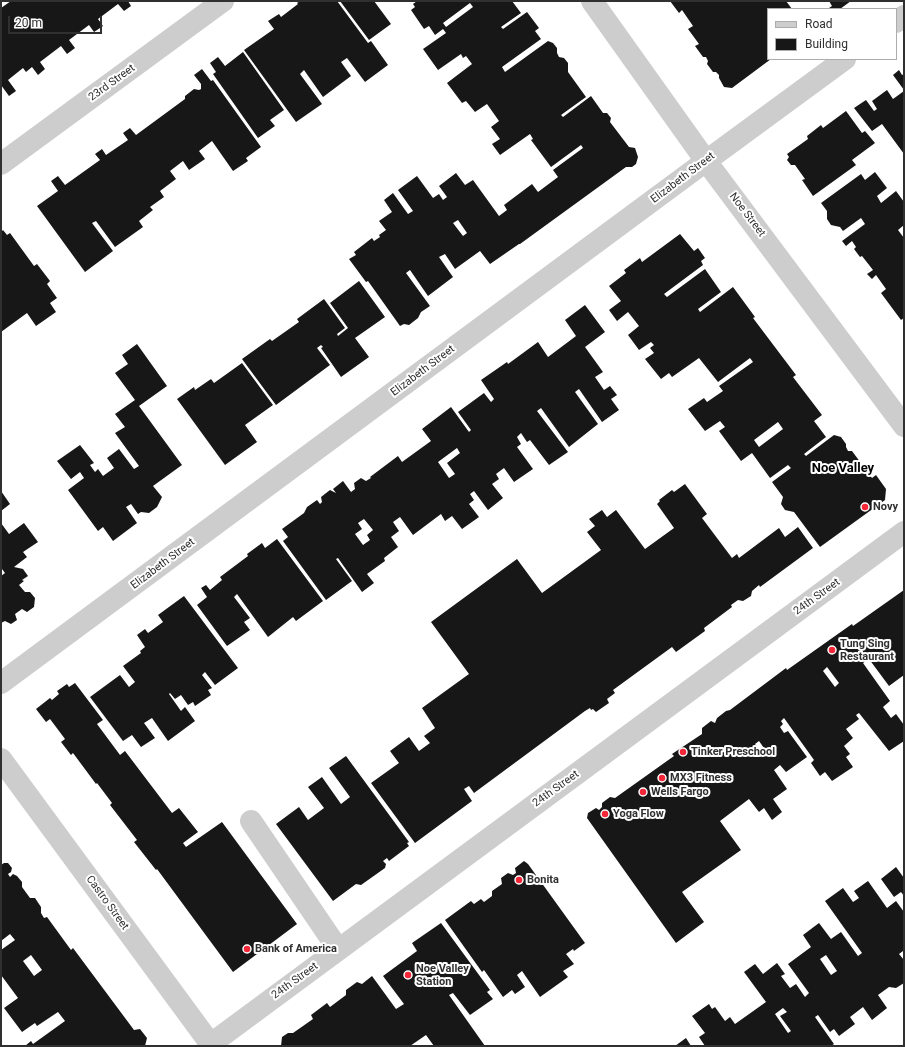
<!DOCTYPE html>
<style>
body{margin:0}
#map{position:relative;width:905px;height:1047px;overflow:hidden;background:#fff;font-family:Roboto,sans-serif}
canvas{display:block}
.frame{position:absolute;inset:0;border:2px solid #303030;pointer-events:none}
.legend{position:absolute;left:767px;top:8px;width:130px;height:52px;box-sizing:border-box;background:#fff;border:1px solid #acacac;margin:0;padding:5px 7px;list-style:none;font-size:12px;color:#303030}
.legend li{display:flex;align-items:center;gap:8px;height:20px}
.legend b{width:20px;border:1px solid #acacac}
.scale{position:absolute;left:8px;top:16px;width:94px;height:18px;box-sizing:border-box;border:2px solid #303030;border-top:0;padding-left:5px;font-size:12px;line-height:14px;white-space:nowrap;color:#303030;-webkit-text-stroke:3px #fff;paint-order:stroke}
</style>
<div id="map">
<canvas width="905" height="1047"></canvas>
<div class="frame"></div>
<ul class="legend">
<li><b style="height:5px;background:#cdcdcd"></b>Road</li>
<li><b style="height:11px;background:#171717"></b>Building</li>
</ul>
<div class="scale">20 m</div>
</div>
<script>
const ctx = document.querySelector('canvas').getContext('2d');
ctx.lineJoin = 'round';
function fill(path, color) {
  ctx.fillStyle = color;
  ctx.fill(path, 'evenodd');
}
function trace(path, color, width, dash) {
  ctx.strokeStyle = color;
  ctx.lineWidth = width;
  ctx.lineCap = dash ? 'butt' : 'round';
  ctx.setLineDash(dash || []);
  ctx.stroke(path);
}
function write(font, color, halo, rows, align = 'center') {
  ctx.font = font + ' Roboto,sans-serif';
  ctx.lineWidth = 4;
  ctx.setLineDash([]);
  ctx.textBaseline = 'middle';
  ctx.strokeStyle = halo;
  ctx.fillStyle = color;
  for (const [text, x, y, turn = 0] of rows) {
    ctx.save();
    ctx.translate(x, y);
    ctx.rotate((+turn || 0) * Math.PI / 180);
    ctx.textAlign = isNaN(turn) ? turn : align;
    if (halo) ctx.strokeText(text, 0, 0);
    ctx.fillText(text, 0, 0);
    ctx.restore();
  }
}
const building = new Path2D(`
 M 11,1 L 128,1 L 131,6 L 124,11 L 118,4 L 98,19 L 103,26 L 94,32 L 89,25 L 69,40 L 75,48 L 67,54 L 61,46 L 40,62 L 45,69 L 38,75 L 32,67 L 26,72 L 23,68 L 8,80 L 16,91 L 9,96 L 1,85 L 1,8 Z
 M 300,1 L 312,1 L 313,2 L 337,1 L 368,43 L 371,41 L 388,65 L 365,82 L 347,58 L 341,62 L 351,76 L 323,97 L 304,70 L 300,74 L 322,104 L 296,122 L 244,50 L 274,29 L 268,21 L 279,14 L 281,17 L 298,4 L 297,3 Z
 M 340,1 L 374,1 L 391,24 L 369,40 Z
 M 417,1 L 512,1 L 521,13 L 501,27 L 503,29 L 527,12 L 539,28 L 535,31 L 541,39 L 502,67 L 505,72 L 548,41 L 553,43 L 557,48 L 557,53 L 559,57 L 564,58 L 568,63 L 568,72 L 586,97 L 561,115 L 563,117 L 591,96 L 603,113 L 607,113 L 611,118 L 610,122 L 629,147 L 635,148 L 638,157 L 636,164 L 632,167 L 626,167 L 520,244 L 519,244 L 490,264 L 480,251 L 455,269 L 445,254 L 439,257 L 453,277 L 428,296 L 410,270 L 406,273 L 430,306 L 421,312 L 418,318 L 409,325 L 404,324 L 400,326 L 368,281 L 366,282 L 349,259 L 356,255 L 354,252 L 372,238 L 374,241 L 380,237 L 379,235 L 386,230 L 379,221 L 392,212 L 384,200 L 393,193 L 408,214 L 413,211 L 398,190 L 417,176 L 433,198 L 439,194 L 443,200 L 447,197 L 439,186 L 456,173 L 465,185 L 473,180 L 499,216 L 507,210 L 504,205 L 532,184 L 538,192 L 558,177 L 553,170 L 583,148 L 581,145 L 551,167 L 531,140 L 533,139 L 530,134 L 500,155 L 492,144 L 500,139 L 491,127 L 499,121 L 487,104 L 475,112 L 466,101 L 462,103 L 447,83 L 472,64 L 466,56 L 463,58 L 461,54 L 438,70 L 423,49 L 446,33 L 443,29 L 435,35 L 429,26 L 424,29 L 411,10 L 415,7 L 413,4 ZM 470,3 L 473,7 L 446,27 L 443,23 ZM 458,220 L 467,233 L 463,236 L 453,223 Z
 M 670,1 L 786,1 L 792,9 L 768,9 L 768,59 L 771,59 L 732,88 L 724,87 L 719,78 L 719,75 L 716,72 L 713,72 L 707,64 L 708,61 L 706,57 L 703,57 L 695,46 L 699,44 L 688,29 L 693,26 L 682,10 L 679,13 Z
 M 829,1 L 851,1 L 840,9 L 830,9 L 829,8 L 832,6 Z
 M 243,52 L 284,110 L 270,120 L 275,126 L 258,138 L 213,74 L 216,72 L 210,63 L 218,57 L 225,66 Z
 M 202,69 L 211,81 L 213,80 L 261,147 L 246,158 L 248,161 L 233,171 L 212,141 L 199,151 L 205,159 L 189,170 L 183,161 L 170,171 L 176,179 L 160,191 L 164,197 L 150,207 L 153,210 L 139,221 L 143,227 L 115,247 L 96,221 L 92,223 L 113,251 L 85,272 L 37,206 L 58,191 L 51,181 L 58,176 L 65,185 L 100,160 L 95,154 L 102,149 L 106,155 L 128,140 L 123,133 L 130,128 L 136,135 L 185,99 L 185,96 L 194,89 L 199,90 L 201,89 L 201,84 L 194,75 Z
 M 899,70 L 902,75 L 904,74 L 904,90 L 893,75 Z
 M 887,90 L 893,99 L 904,91 L 904,154 L 882,124 L 872,131 L 854,108 L 866,100 L 874,111 L 877,109 L 872,101 Z
 M 846,111 L 862,133 L 865,131 L 875,143 L 852,160 L 856,165 L 813,196 L 802,180 L 805,179 L 795,165 L 791,165 L 787,160 L 789,157 L 787,154 L 808,139 L 807,136 L 821,125 L 823,128 Z
 M 875,172 L 887,188 L 877,196 L 881,203 L 896,191 L 904,202 L 904,225 L 898,230 L 904,238 L 904,318 L 901,320 L 881,293 L 886,289 L 876,275 L 872,279 L 867,274 L 873,270 L 862,256 L 860,257 L 854,249 L 856,247 L 852,241 L 846,246 L 842,241 L 865,224 L 861,218 L 843,231 L 840,227 L 831,225 L 827,219 L 827,211 L 821,203 L 861,174 L 865,180 Z
 M 3,230 L 7,235 L 10,233 L 34,266 L 37,264 L 50,281 L 47,284 L 57,298 L 50,303 L 56,312 L 36,326 L 27,313 L 1,332 L 1,232 Z
 M 680,234 L 694,251 L 698,248 L 705,258 L 701,261 L 703,265 L 664,294 L 667,297 L 705,269 L 721,292 L 698,309 L 700,312 L 733,287 L 755,317 L 753,318 L 796,375 L 793,377 L 822,415 L 814,421 L 826,437 L 804,454 L 806,456 L 834,435 L 841,437 L 846,444 L 846,447 L 848,451 L 852,451 L 872,478 L 876,475 L 886,489 L 885,500 L 820,547 L 794,512 L 785,510 L 781,504 L 783,497 L 772,482 L 791,468 L 788,465 L 770,478 L 752,453 L 741,461 L 719,431 L 725,427 L 720,421 L 705,431 L 688,409 L 704,398 L 707,402 L 723,391 L 719,386 L 753,362 L 750,358 L 718,382 L 699,358 L 672,377 L 669,373 L 661,379 L 645,359 L 654,353 L 650,348 L 654,345 L 651,342 L 639,350 L 628,335 L 639,326 L 632,317 L 628,312 L 617,321 L 609,310 L 621,301 L 609,286 L 626,273 L 624,270 L 640,258 L 642,262 ZM 778,422 L 783,429 L 759,447 L 754,440 Z
 M 359,281 L 385,317 L 355,338 L 369,357 L 341,377 L 321,348 L 323,347 L 321,345 L 317,348 L 330,365 L 276,405 L 242,359 L 270,339 L 272,341 L 299,322 L 297,319 L 324,299 L 345,328 L 337,334 L 338,336 L 348,328 L 330,303 Z
 M 585,305 L 605,332 L 585,347 L 603,372 L 595,377 L 604,390 L 610,386 L 617,395 L 611,399 L 619,410 L 602,422 L 579,389 L 575,392 L 598,424 L 569,447 L 541,408 L 537,411 L 568,452 L 549,465 L 530,440 L 527,442 L 521,433 L 517,437 L 521,444 L 517,447 L 533,469 L 514,482 L 504,468 L 496,474 L 499,479 L 492,484 L 503,498 L 488,510 L 474,491 L 470,494 L 474,500 L 469,504 L 479,517 L 462,529 L 452,516 L 445,521 L 441,514 L 413,535 L 400,517 L 393,522 L 399,531 L 391,537 L 398,547 L 384,558 L 385,561 L 367,574 L 374,583 L 362,592 L 338,558 L 336,559 L 352,581 L 326,600 L 283,541 L 288,537 L 282,529 L 304,513 L 307,507 L 317,500 L 320,504 L 322,502 L 321,497 L 330,490 L 336,493 L 333,489 L 343,481 L 351,492 L 355,489 L 354,483 L 361,478 L 366,481 L 371,478 L 370,477 L 398,456 L 402,462 L 431,441 L 422,429 L 451,407 L 469,432 L 471,430 L 458,412 L 484,393 L 491,402 L 494,399 L 481,380 L 507,362 L 508,364 L 538,342 L 548,357 L 576,336 L 565,320 ZM 457,448 L 460,453 L 447,463 L 455,474 L 449,478 L 438,462 ZM 364,519 L 373,530 L 367,535 L 370,540 L 363,545 L 355,534 L 362,529 L 358,523 Z
 M 137,344 L 167,386 L 139,406 L 182,465 L 153,486 L 162,497 L 157,507 L 149,513 L 141,512 L 138,514 L 131,504 L 126,507 L 137,523 L 113,541 L 103,527 L 98,531 L 68,490 L 84,478 L 80,472 L 71,479 L 57,461 L 80,445 L 94,463 L 90,465 L 95,472 L 98,469 L 103,476 L 114,468 L 107,458 L 119,449 L 134,469 L 139,466 L 115,433 L 125,427 L 115,414 L 135,400 L 115,373 L 128,364 L 122,355 Z
 M 242,363 L 273,405 L 245,425 L 257,442 L 225,465 L 177,399 L 194,387 L 195,390 L 211,379 L 214,383 Z
 M 685,484 L 707,514 L 702,518 L 732,558 L 737,554 L 739,558 L 779,528 L 785,537 L 798,527 L 813,548 L 760,587 L 759,585 L 752,591 L 751,596 L 743,601 L 738,600 L 731,605 L 732,607 L 704,628 L 705,631 L 676,652 L 672,647 L 613,690 L 615,693 L 607,699 L 609,703 L 596,712 L 593,709 L 591,710 L 590,708 L 585,711 L 474,793 L 469,786 L 464,789 L 472,801 L 415,843 L 371,783 L 399,763 L 390,751 L 409,737 L 419,751 L 430,743 L 424,736 L 435,728 L 422,708 L 469,674 L 431,622 L 517,559 L 542,593 L 601,550 L 587,532 L 595,526 L 589,519 L 602,510 L 607,517 L 616,510 L 645,549 L 674,528 L 657,504 L 660,501 L 659,500 L 672,490 L 674,492 Z
 M 1,491 L 10,504 L 1,511 Z
 M 1,523 L 9,534 L 24,523 L 38,542 L 23,552 L 27,557 L 14,567 L 23,569 L 28,576 L 22,580 L 24,581 L 19,585 L 25,592 L 30,592 L 35,598 L 34,607 L 27,612 L 22,609 L 15,614 L 17,620 L 11,624 L 5,621 L 1,623 L 1,576 L 5,573 L 2,569 L 1,570 Z
 M 277,539 L 323,601 L 296,621 L 293,617 L 268,637 L 237,594 L 234,597 L 250,618 L 244,622 L 250,630 L 227,646 L 197,605 L 207,597 L 201,588 L 206,585 L 210,590 L 222,580 L 220,577 L 248,556 L 247,554 L 262,543 L 265,548 Z
 M 904,590 L 904,675 L 889,686 L 869,659 L 863,663 L 890,701 L 883,707 L 891,718 L 896,714 L 904,725 L 904,741 L 889,751 L 859,713 L 856,715 L 859,719 L 846,729 L 853,738 L 844,746 L 850,754 L 846,757 L 853,767 L 832,781 L 825,772 L 820,776 L 811,763 L 814,760 L 784,718 L 781,721 L 783,724 L 780,727 L 784,733 L 788,731 L 807,757 L 786,772 L 780,765 L 774,770 L 787,789 L 773,799 L 782,812 L 772,820 L 764,808 L 759,812 L 749,799 L 720,821 L 741,850 L 682,892 L 704,922 L 676,943 L 587,818 L 588,813 L 596,808 L 599,810 L 602,807 L 602,803 L 610,797 L 615,798 L 674,756 L 672,754 L 702,734 L 702,728 L 711,721 L 715,723 L 717,718 L 726,711 L 730,710 L 786,668 L 787,670 L 852,624 L 853,626 ZM 827,667 L 839,683 L 835,687 L 823,671 ZM 759,741 L 766,751 L 762,753 L 755,744 Z
 M 184,596 L 238,668 L 215,685 L 205,672 L 202,675 L 212,688 L 208,690 L 211,695 L 195,706 L 193,702 L 188,705 L 181,695 L 175,699 L 170,693 L 169,694 L 181,711 L 185,707 L 195,721 L 168,741 L 152,718 L 144,723 L 155,738 L 141,747 L 132,735 L 123,741 L 90,697 L 120,675 L 129,687 L 135,682 L 123,666 L 141,653 L 140,651 L 145,647 L 137,635 L 145,629 L 148,633 L 163,622 L 158,615 Z
 M 75,683 L 103,720 L 97,724 L 120,755 L 125,751 L 172,813 L 179,808 L 198,832 L 183,843 L 186,847 L 222,822 L 297,924 L 233,972 L 157,869 L 156,870 L 134,842 L 137,840 L 110,805 L 112,803 L 97,783 L 96,784 L 73,753 L 71,755 L 61,742 L 65,739 L 50,719 L 46,722 L 36,709 L 50,698 L 52,700 L 59,694 L 57,691 L 67,684 L 69,687 Z
 M 346,756 L 409,842 L 407,843 L 409,846 L 389,861 L 387,858 L 383,861 L 386,864 L 385,868 L 361,885 L 356,884 L 333,901 L 276,824 L 299,807 L 308,820 L 324,808 L 308,787 L 322,777 L 341,804 L 350,797 L 329,768 Z
 M 524,861 L 528,864 L 585,943 L 574,951 L 573,949 L 566,954 L 574,964 L 563,971 L 568,977 L 540,997 L 522,971 L 517,975 L 525,987 L 515,994 L 512,990 L 503,997 L 484,970 L 482,972 L 445,920 L 471,901 L 474,904 L 481,899 L 484,902 L 492,896 L 492,891 L 502,884 L 501,878 L 508,873 L 513,875 L 516,873 L 515,868 Z
 M 4,863 L 8,863 L 12,868 L 11,872 L 8,874 L 10,877 L 13,874 L 17,876 L 22,882 L 22,887 L 30,898 L 35,898 L 41,907 L 41,913 L 44,918 L 47,917 L 71,950 L 73,948 L 134,1030 L 140,1029 L 147,1038 L 145,1046 L 25,1046 L 31,1041 L 33,1044 L 65,1021 L 58,1012 L 37,1026 L 35,1023 L 22,1032 L 4,1008 L 18,998 L 1,975 L 1,950 L 15,940 L 10,934 L 1,941 L 1,865 ZM 31,955 L 42,970 L 34,976 L 23,961 Z
 M 896,867 L 904,878 L 904,896 L 901,892 L 894,897 L 881,879 Z
 M 868,881 L 887,908 L 896,901 L 904,912 L 904,953 L 903,951 L 899,954 L 904,960 L 904,983 L 896,988 L 889,987 L 878,995 L 887,1008 L 872,1020 L 863,1007 L 850,1017 L 855,1024 L 839,1036 L 834,1029 L 830,1032 L 818,1015 L 815,1017 L 834,1044 L 831,1046 L 705,1046 L 699,1037 L 705,1033 L 692,1016 L 709,1004 L 712,1009 L 715,1007 L 725,1021 L 730,1017 L 735,1024 L 766,1002 L 744,972 L 755,964 L 763,974 L 777,963 L 785,974 L 781,976 L 790,988 L 796,984 L 805,997 L 809,993 L 788,964 L 811,947 L 803,935 L 819,923 L 831,939 L 841,932 L 858,956 L 862,953 L 825,901 L 843,888 L 853,902 L 859,898 L 854,891 ZM 826,955 L 837,971 L 831,975 L 820,959 ZM 783,1008 L 787,1012 L 780,1016 L 791,1031 L 788,1033 L 775,1014 Z
 M 441,923 L 490,990 L 487,992 L 493,999 L 470,1015 L 453,993 L 449,995 L 485,1046 L 434,1046 L 426,1035 L 410,1046 L 281,1046 L 282,1037 L 288,1033 L 293,1033 L 313,1019 L 311,1015 L 327,1003 L 330,1007 L 346,995 L 346,990 L 357,982 L 362,984 L 372,976 L 396,1009 L 404,1004 L 383,976 L 417,951 L 412,943 Z
 M 686,1038 L 691,1046 L 675,1046 Z`);
const minor = new Path2D(`
 M 592,1 L 706,161 L 904,426
 M 896,22 L 904,16
 M 1,164 L 223,1
 M 1,683 L 706,161 L 845,59
 M 1,759 L 212,1046
 M 251,821 L 338,949
 M 208,1046 L 904,532`);
const markers = [
 [865,507,4,"#f42637"],
 [832,650,4,"#f42637"],
 [683,752,4,"#f42637"],
 [662,778,4,"#f42637"],
 [643,792,4,"#f42637"],
 [605,814,4,"#f42637"],
 [519,880,4,"#f42637"],
 [247,949,4,"#f42637"],
 [408,975,4,"#f42637"]
];
const streetNames = [
 ["23rd Street",112,83,-36],
 ["Elizabeth Street",683,178,-37],
 ["Noe Street",747,215,53],
 ["Elizabeth Street",423,371,-37],
 ["Elizabeth Street",163,564,-37],
 ["24th Street",817,597,-36],
 ["24th Street",556,789,-36],
 ["Castro Street",107,903,54],
 ["24th Street",295,981,-36]
];
const poiNames = [
 ["Novy",873,507],
 ["Tung Sing",840,644],
 ["Restaurant",840,657],
 ["Tinker Preschool",691,752],
 ["MX3 Fitness",670,778],
 ["Wells Fargo",651,792],
 ["Yoga Flow",613,814],
 ["Bonita",527,880],
 ["Bank of America",255,949],
 ["Noe Valley",416,969],
 ["Station",416,982]
];
const quarterNames = [
 ["Noe Valley",843,469]
];
fill(building, '#171717');
trace(minor, '#cdcdcd', 22);
for (const [x, y, r, color] of markers) {
  const dot = new Path2D();
  dot.arc(x, y, r, 0, 2 * Math.PI);
  ctx.fillStyle = color;
  ctx.fill(dot);
  trace(dot, '#fff', 1.5);
}
write('11px', '#303030', '#fff', streetNames);
write('bold 11px', '#303030', '#fff', poiNames, 'left');
write('bold 13px', '#000', '#fff', quarterNames);
</script>
